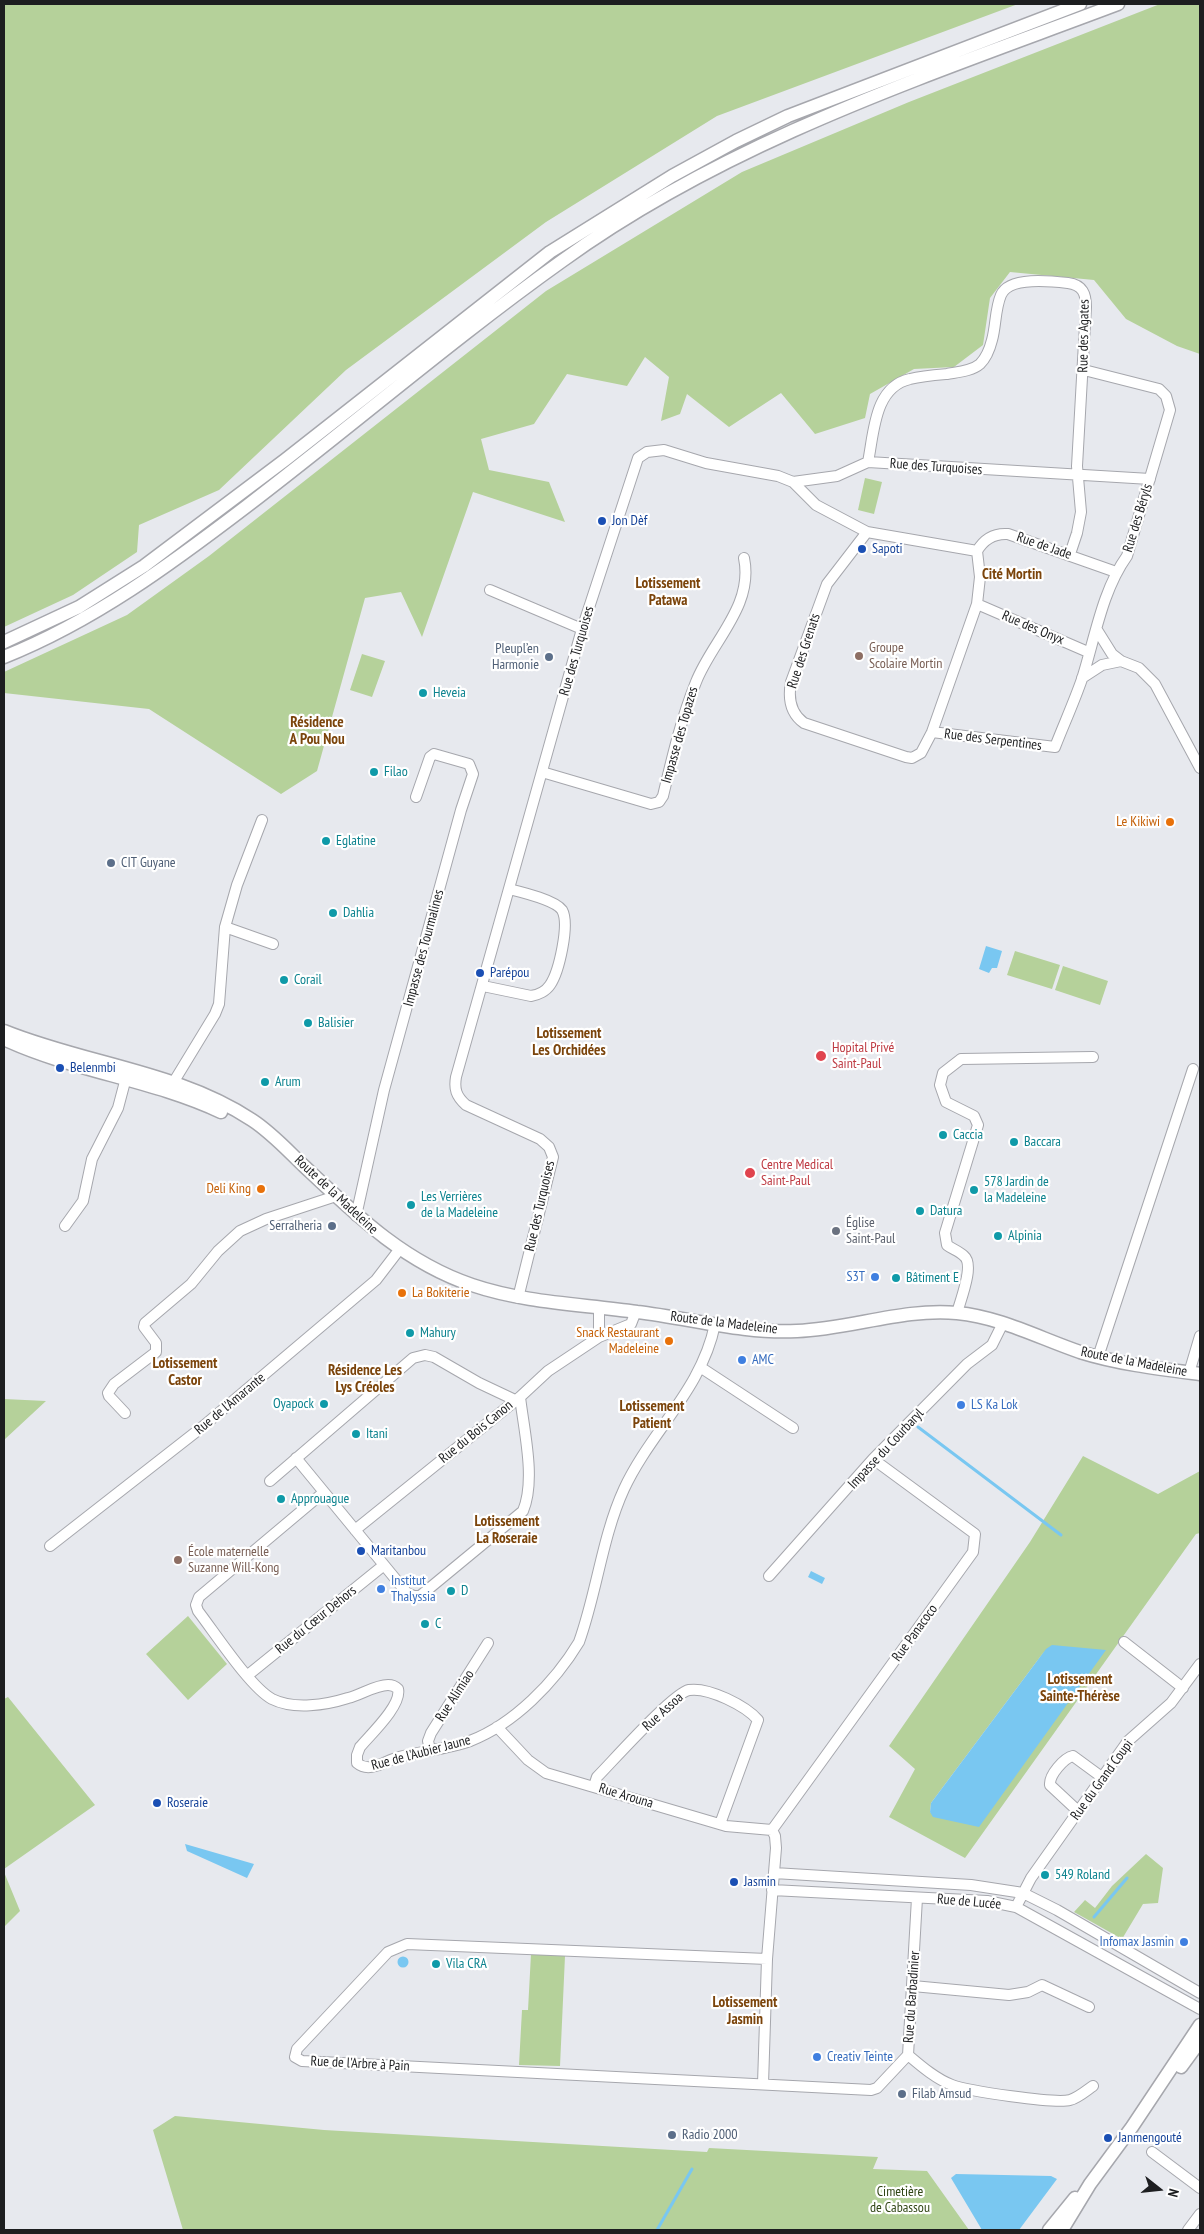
<!DOCTYPE html>
<meta charset="utf-8">
<style>
body{margin:0}
#map{position:relative;width:1204px;height:2234px;overflow:hidden;background:#e7e9ee;font-family:"PT Sans Narrow",sans-serif}
canvas{display:block}
.frame{position:absolute;inset:0;border:5px solid #1d1e20;pointer-events:none}
.north{position:absolute;left:1134px;top:2164px;width:50px;height:50px;-webkit-text-stroke:4px #fff;paint-order:stroke;rotate:106deg;font-size:14px;font-weight:700;line-height:20px;text-align:center;color:#1d1e20}
.north::after{content:'';display:block;margin:auto;width:18px;height:22px;background:#1d1e20;clip-path:polygon(50% 0,100% 100%,50% 72%,0 100%)}
</style>
<div id="map">
<canvas width="1204" height="2234"></canvas>
<div class="frame"></div>
<div class="north">N</div>
</div>
<script>
const ctx = document.querySelector('canvas').getContext('2d');
ctx.lineJoin = 'round';
function fill(path, color) {
  ctx.fillStyle = color;
  ctx.fill(path, 'evenodd');
}
function trace(path, color, width, dash) {
  ctx.strokeStyle = color;
  ctx.lineWidth = width;
  ctx.lineCap = dash ? 'butt' : 'round';
  ctx.setLineDash(dash || []);
  ctx.stroke(path);
}
function write(font, color, halo, rows, align = 'center') {
  ctx.font = font + ' "PT Sans Narrow",sans-serif';
  ctx.lineWidth = 4.5;
  ctx.setLineDash([]);
  ctx.textBaseline = 'middle';
  ctx.strokeStyle = halo;
  ctx.fillStyle = color;
  for (const [text, x, y, turn = 0] of rows) {
    ctx.save();
    ctx.translate(x, y);
    ctx.rotate((+turn || 0) * Math.PI / 180);
    ctx.textAlign = isNaN(turn) ? turn : align;
    if (halo) ctx.strokeText(text, 0, 0);
    ctx.fillText(text, 0, 0);
    ctx.restore();
  }
}
const green = new Path2D(`
 M 4,4 L 1018,4 L 717,116 L 546,222 L 346,370 L 219,490 L 139,525 L 137,552 L 73,595 L 4,627 Z
 M 1160,4 L 1200,4 L 1200,354 L 1177,346 L 1126,319 L 1094,280 L 1010,272 L 990,298 L 983,345 L 954,367 L 914,369 L 870,394 L 865,418 L 815,434 L 781,393 L 729,427 L 687,394 L 680,414 L 661,421 L 669,377 L 645,357 L 627,386 L 567,374 L 534,424 L 481,439 L 489,470 L 549,482 L 565,522 L 473,492 L 422,637 L 401,592 L 365,598 L 317,771 L 281,794 L 149,709 L 4,693 L 4,672 L 127,615 L 209,556 L 546,291 L 742,172 L 909,102 Z
 M 865,478 L 882,482 L 874,514 L 858,510 Z
 M 362,654 L 385,661 L 372,697 L 350,690 Z
 M 1015,951 L 1060,965 L 1052,989 L 1007,975 Z
 M 1063,966 L 1108,981 L 1100,1005 L 1055,990 Z
 M 4,1399 L 46,1401 L 4,1440 Z
 M 1083,1456 L 1158,1494 L 1200,1471 L 1200,1533 L 1196,1534 L 965,1858 L 889,1817 L 915,1769 L 889,1746 L 1030,1542 ZM 1046,1649 L 930,1813 L 931,1803 Z
 M 188,1616 L 227,1664 L 188,1700 L 146,1654 Z
 M 8,1697 L 95,1805 L 4,1869 L 4,1699 Z
 M 1146,1854 L 1163,1868 L 1158,1903 L 1143,1904 L 1122,1939 L 1074,1912 L 1085,1900 L 1095,1908 L 1112,1886 Z
 M 4,1872 L 20,1911 L 4,1927 Z
 M 531,1954 L 565,1956 L 560,2066 L 519,2065 L 522,2010 L 528,2010 Z
 M 175,2116 L 324,2130 L 707,2152 L 709,2148 L 878,2157 L 873,2169 L 927,2171 L 969,2230 L 183,2230 L 153,2130 Z`);
const water = new Path2D(`
 M 986,946 L 1002,951 L 997,968 L 992,968 L 989,973 L 979,969 Z
 M 811,1571 L 825,1578 L 822,1584 L 808,1577 Z
 M 1052,1645 L 1106,1650 L 979,1827 L 933,1817 L 930,1812 L 931,1803 L 1046,1649 Z
 M 185,1844 L 254,1864 L 247,1878 L 187,1851 Z
 M397.5 1962a5.5 5.5 0 1 1 11 0a5.5 5.5 0 1 1-11 0Z
 M 956,2174 L 1051,2176 L 1057,2179 L 1019,2230 L 982,2230 L 951,2178 Z`);
const stream = new Path2D(`
 M 918,1427 L 1061,1535
 M 1094,1917 L 1127,1878
 M 657,2230 L 692,2169`);
const minor = new Path2D(`
 M 868,462 C 874,433 874,387 910,379 C 922,376 935,375 947,374 C 958,372 972,371 980,364 C 986,358 990,348 992,340 C 996,326 995,309 1001,295 C 1009,276 1051,281 1068,283 C 1083,285 1086,294 1086,307 L 1077,466 L 1081,512 L 1077,533 L 1070,554
 M 793,482 L 816,505 L 867,532 L 977,551
 M 867,532 L 827,584 L 791,682 C 788,698 790,713 804,723 L 906,757 L 912,758 L 921,753 L 932,732 L 977,604 L 980,577 L 977,551
 M 977,551 C 984,539 994,533 1008,534 L 1116,572
 M 490,590 L 582,629
 M 977,604 L 1088,652
 M 1097,630 L 1112,654 L 1121,661 L 1139,668 L 1155,684 L 1200,768
 M 1082,678 L 1102,665 L 1121,661
 M 932,732 L 1055,747 C 1064,724 1074,702 1082,679 C 1095,638 1102,591 1127,556 L 1170,410 L 1166,396 L 1159,389 L 1084,370
 M 542,772 L 651,804 L 659,802 L 663,796 C 672,758 681,719 696,682 C 712,641 754,606 744,558
 M 225,927 L 273,944
 M 483,986 L 531,996 C 538,995 546,991 550,985 C 559,972 570,924 562,910 C 555,900 521,892 509,889
 M 173,1083 L 215,1014 L 219,1004 L 225,927 L 237,885 L 262,820
 M 356,1216 L 384,1090 L 461,810 L 473,774 L 469,764 L 434,754 L 430,757 L 416,797
 M 65,1226 L 83,1201 L 92,1159 L 118,1108 L 127,1074
 M 518,1298 L 553,1157 L 549,1147 L 540,1139 L 466,1105 C 456,1096 454,1089 456,1077 L 582,629 L 638,458 L 647,452 L 664,450 L 706,463 L 778,476 L 793,482 L 837,476 L 868,462 L 1150,479
 M 599,1307 L 599,1337
 M 957,1313 C 960,1301 975,1265 964,1256 C 959,1251 952,1249 947,1245 L 945,1233 L 978,1125 L 974,1116 L 946,1102 L 940,1085 L 943,1073 L 961,1059 L 1093,1057
 M 1098,1357 L 1193,1069
 M 700,1367 L 793,1428
 M 1189,1373 L 1200,1336
 M 125,1413 L 109,1396 L 108,1393 L 114,1384 L 156,1352 L 156,1343 L 144,1327 L 145,1323 L 191,1284 L 218,1251 L 240,1231 L 266,1219 L 336,1196
 M 296,1458 L 407,1593 L 414,1596 L 420,1596 L 523,1511 C 536,1480 524,1431 520,1397
 M 270,1481 L 413,1358 L 425,1355 L 434,1357 L 479,1383 L 515,1400
 M 324,1492 L 199,1597 L 196,1605 L 198,1611 C 215,1633 250,1687 272,1699 C 294,1710 326,1705 348,1698 C 361,1695 375,1685 388,1685 C 393,1685 395,1686 398,1689 C 402,1705 371,1734 360,1747 L 357,1755 L 357,1763 C 370,1774 386,1760 399,1757 C 422,1751 448,1749 470,1741 C 514,1724 555,1682 579,1642 C 597,1592 602,1537 624,1489 C 651,1431 702,1389 715,1324
 M 355,1530 L 520,1397 L 548,1371 L 599,1337 L 631,1324 L 636,1311
 M 50,1546 L 201,1428 L 376,1280 L 399,1250
 M 769,1576 L 873,1459 L 967,1364 L 992,1345 L 1003,1323
 M 1124,1642 L 1183,1688
 M 248,1675 L 384,1565
 M 497,1727 L 528,1760 L 546,1773 L 726,1826 L 772,1830
 M 430,1750 L 428,1741 L 431,1733 L 488,1643
 M 594,1786 L 597,1777 C 612,1762 673,1693 689,1690 C 709,1687 746,1706 758,1720 L 720,1824
 M 1079,1812 L 1050,1785 C 1049,1775 1064,1758 1073,1756 L 1103,1778
 M 772,1830 L 973,1552 L 975,1534 L 873,1459
 M 774,1873 L 971,1885 L 1023,1893 L 1057,1910 L 1200,1993
 M 772,1890 L 987,1901 L 1016,1907 L 1200,2009
 M 1016,1907 L 1031,1878 L 1128,1741 L 1171,1703 L 1200,1664
 M 767,1959 L 407,1944 L 388,1952 L 297,2049 L 295,2057 L 302,2061 L 871,2090 L 877,2088 L 908,2055 L 917,1898
 M 913,1986 L 1009,1995 L 1028,1992 L 1042,1985 L 1089,2007
 M 908,2055 C 921,2066 936,2079 952,2085 C 968,2091 1055,2104 1070,2100 C 1078,2098 1087,2090 1093,2086
 M 763,2084 L 767,1959 L 776,1848 L 775,1836 L 772,1830
 M 1152,2152 L 1200,2188
 M 1188,2230 L 1200,2214`);
const major = new Path2D(`
 M 4,642 L 79,607 L 144,566 L 285,460 L 550,252 L 672,176 L 736,141 L 788,116 L 1080,4
 M 4,657 C 94,621 171,564 247,506 C 353,425 454,338 562,261 C 729,140 927,76 1118,4
 M 4,1031 C 85,1064 178,1071 252,1120 C 272,1133 288,1151 305,1167 C 356,1215 404,1262 472,1285 C 525,1303 582,1304 637,1312 C 689,1318 744,1334 797,1331 C 851,1329 903,1308 957,1313 C 1000,1317 1039,1338 1080,1352 C 1118,1364 1161,1369 1200,1374
 M 8,1041 C 77,1072 153,1080 221,1112
 M 1181,2067 L 1200,2041
 M 1049,2230 L 1075,2198
 M 1062,2230 L 1090,2184 L 1132,2127 L 1200,2025`);
const markers = [
 [602,521,5,"#1a4fb4"],
 [862,549,5,"#1a4fb4"],
 [859,656,5,"#8d6e63"],
 [549,657,5,"#5c6f8a"],
 [423,693,5,"#0f9aa8"],
 [374,772,5,"#0f9aa8"],
 [1170,822,5,"#e8710a"],
 [326,841,5,"#0f9aa8"],
 [111,863,5,"#5c6f8a"],
 [333,913,5,"#0f9aa8"],
 [480,973,5,"#1a4fb4"],
 [284,980,5,"#0f9aa8"],
 [308,1023,5,"#0f9aa8"],
 [821,1056,6,"#e0444e"],
 [60,1068,5,"#1a4fb4"],
 [265,1082,5,"#0f9aa8"],
 [943,1135,5,"#0f9aa8"],
 [1014,1142,5,"#0f9aa8"],
 [750,1173,6,"#e0444e"],
 [261,1189,5,"#e8710a"],
 [974,1190,5,"#0f9aa8"],
 [411,1205,5,"#0f9aa8"],
 [920,1211,5,"#0f9aa8"],
 [332,1226,5,"#5c6f8a"],
 [836,1231,5,"#6b7280"],
 [998,1236,5,"#0f9aa8"],
 [875,1277,5,"#3f7fe0"],
 [896,1278,5,"#0f9aa8"],
 [402,1293,5,"#e8710a"],
 [410,1333,5,"#0f9aa8"],
 [669,1341,5,"#e8710a"],
 [742,1360,5,"#3f7fe0"],
 [324,1404,5,"#0f9aa8"],
 [961,1405,5,"#3f7fe0"],
 [356,1434,5,"#0f9aa8"],
 [281,1499,5,"#0f9aa8"],
 [361,1551,5,"#1a4fb4"],
 [178,1560,5,"#8d6e63"],
 [381,1589,5,"#3f7fe0"],
 [451,1591,5,"#0f9aa8"],
 [425,1624,5,"#0f9aa8"],
 [157,1803,5,"#1a4fb4"],
 [1045,1875,5,"#0f9aa8"],
 [734,1882,5,"#1a4fb4"],
 [1184,1942,5,"#3f7fe0"],
 [436,1964,5,"#0f9aa8"],
 [817,2057,5,"#3f7fe0"],
 [902,2094,5,"#5c6f8a"],
 [672,2135,5,"#5c6f8a"],
 [1108,2138,5,"#1a4fb4"]
];
const streetNames = [
 ["Rue des Agates",1084,336,-89],
 ["Rue des Turquoises",936,467,4],
 ["Rue des Béryls",1138,518,-73],
 ["Rue de Jade",1044,546,19],
 ["Rue des Onyx",1033,628,23],
 ["Rue des Turquoises",577,651,-74],
 ["Rue des Grenats",804,651,-72],
 ["Impasse des Topazes",680,735,-74],
 ["Rue des Serpentines",993,740,7],
 ["Impasse des Tourmalines",424,948,-75],
 ["Route de la Madeleine",336,1195,43],
 ["Rue des Turquoises",540,1206,-77],
 ["Route de la Madeleine",724,1323,7],
 ["Route de la Madeleine",1134,1362,11],
 ["Rue de l'Amarante",230,1404,-40],
 ["Rue du Bois Canon",476,1432,-39],
 ["Impasse du Courbaryl",886,1449,-47],
 ["Rue du Cœur Dehors",316,1620,-39],
 ["Rue Panacoco",915,1633,-54],
 ["Rue Alimiao",455,1696,-57],
 ["Rue Assoa",663,1712,-42],
 ["Rue de l'Aubier Jaune",421,1753,-15],
 ["Rue du Grand Coupi",1102,1780,-54],
 ["Rue Arouna",626,1796,17],
 ["Rue de Lucée",969,1902,5],
 ["Rue du Barbadinier",912,1997,-86],
 ["Rue de l'Arbre à Pain",360,2064,3]
];
const transitNames = [
 ["Jon Dèf",612,521],
 ["Sapoti",872,549],
 ["Parépou",490,973],
 ["Belenmbi",70,1068],
 ["Maritanbou",371,1551],
 ["Roseraie",167,1803],
 ["Jasmin",744,1882],
 ["Janmengouté",1118,2138]
];
const educationNames = [
 ["Groupe",869,648],
 ["Scolaire Mortin",869,664],
 ["École maternelle",188,1552],
 ["Suzanne Will-Kong",188,1568]
];
const serviceNames = [
 ["Pleupl’en",539,649,"right"],
 ["Harmonie",539,665,"right"],
 ["CIT Guyane",121,863],
 ["Serralheria",322,1226,"right"],
 ["Filab Amsud",912,2094],
 ["Radio 2000",682,2135]
];
const cultureNames = [
 ["Heveia",433,693],
 ["Filao",384,772],
 ["Eglatine",336,841],
 ["Dahlia",343,913],
 ["Corail",294,980],
 ["Balisier",318,1023],
 ["Arum",275,1082],
 ["Caccia",953,1135],
 ["Baccara",1024,1142],
 ["578 Jardin de",984,1182],
 ["la Madeleine",984,1198],
 ["Les Verrières",421,1197],
 ["de la Madeleine",421,1213],
 ["Datura",930,1211],
 ["Alpinia",1008,1236],
 ["Bâtiment E",906,1278],
 ["Mahury",420,1333],
 ["Oyapock",314,1404,"right"],
 ["Itani",366,1434],
 ["Approuague",291,1499],
 ["D",461,1591],
 ["C",435,1624],
 ["549 Roland",1055,1875],
 ["Vila CRA",446,1964]
];
const foodNames = [
 ["Le Kikiwi",1160,822],
 ["Deli King",251,1189],
 ["La Bokiterie",412,1293,"left"],
 ["Snack Restaurant",659,1333],
 ["Madeleine",659,1349]
];
const healthNames = [
 ["Hopital Privé",832,1048],
 ["Saint-Paul",832,1064],
 ["Centre Medical",761,1165],
 ["Saint-Paul",761,1181]
];
const worshipNames = [
 ["Église",846,1223],
 ["Saint-Paul",846,1239]
];
const shopNames = [
 ["S3T",865,1277,"right"],
 ["AMC",752,1360],
 ["LS Ka Lok",971,1405],
 ["Institut",391,1581],
 ["Thalyssia",391,1597],
 ["Infomax Jasmin",1174,1942,"right"],
 ["Creativ Teinte",827,2057]
];
const parkNames = [
 ["Cimetière",900,2192],
 ["de Cabassou",900,2208]
];
const neighbourhoodNames = [
 ["Cité Mortin",1012,575],
 ["Lotissement",668,584],
 ["Patawa",668,601],
 ["Résidence",317,723],
 ["A Pou Nou",317,740],
 ["Lotissement",569,1034],
 ["Les Orchidées",569,1051],
 ["Lotissement",185,1364],
 ["Castor",185,1381],
 ["Résidence Les",365,1371],
 ["Lys Créoles",365,1388],
 ["Lotissement",652,1407],
 ["Patient",652,1424],
 ["Lotissement",507,1522],
 ["La Roseraie",507,1539],
 ["Lotissement",1080,1680],
 ["Sainte-Thérèse",1080,1697],
 ["Lotissement",745,2003],
 ["Jasmin",745,2020]
];
fill(green, '#b5d19a');
fill(water, '#79c7f1');
trace(stream, '#79c7f1', 3);
trace(minor, '#a6a7ad', 12);
trace(major, '#a6a7ad', 15);
trace(minor, '#fff', 10);
trace(major, '#fff', 12);
for (const [x, y, r, color] of markers) {
  const dot = new Path2D();
  dot.arc(x, y, r, 0, 2 * Math.PI);
  ctx.fillStyle = color;
  ctx.fill(dot);
  trace(dot, '#fff', 2);
}
write('14px', '#1d1e20', '#fff', streetNames);
write('14px', '#164399', '#fff', transitNames, 'left');
write('14px', '#785e54', '#fff', educationNames, 'left');
write('14px', '#4e5e75', '#fff', serviceNames, 'left');
write('14px', '#0d838f', '#fff', cultureNames, 'left');
write('14px', '#c56008', '#fff', foodNames, 'right');
write('14px', '#be3a42', '#fff', healthNames, 'left');
write('14px', '#5b616d', '#fff', worshipNames, 'left');
write('14px', '#366cbe', '#fff', shopNames, 'left');
write('14px', '#314616', '#fff', parkNames);
write('bold 15px', '#7b440b', '#fff', neighbourhoodNames);
</script>
